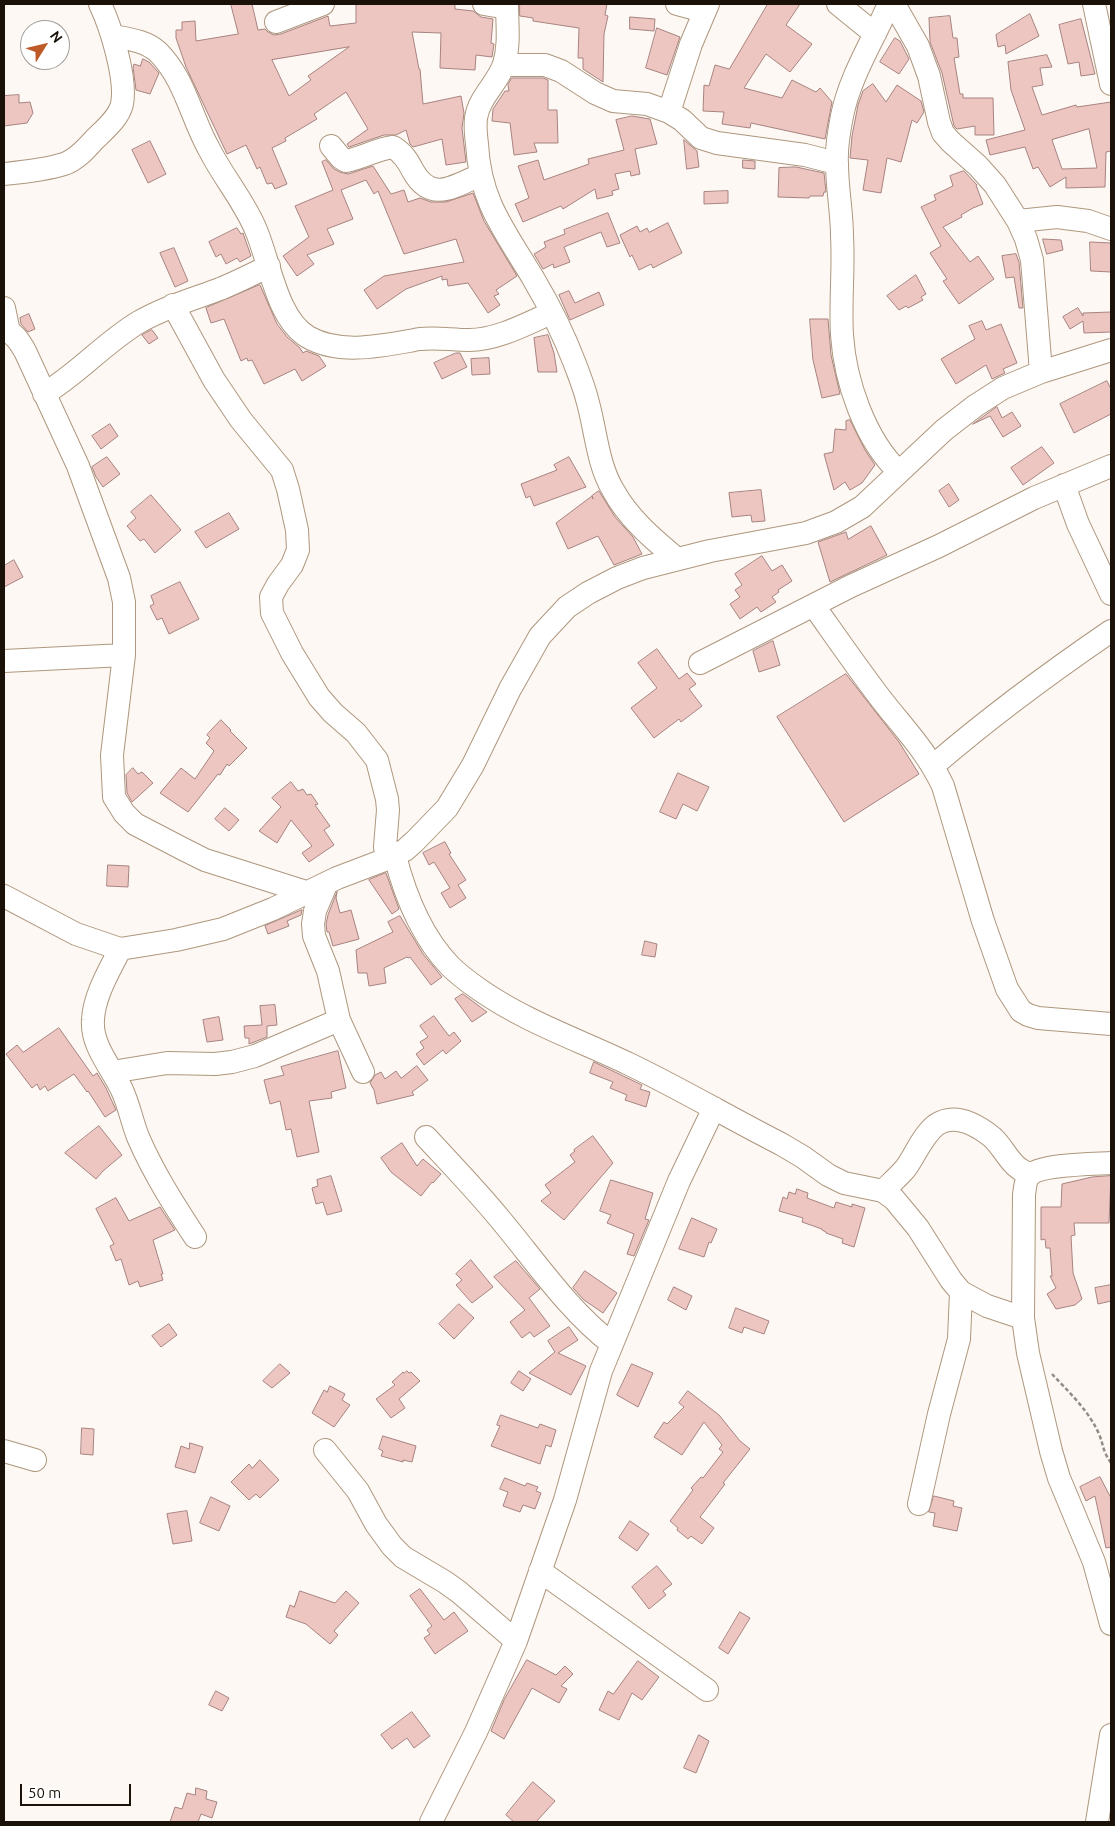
<!DOCTYPE html>
<style>
body{margin:0}
#map{position:relative;width:1115px;height:1826px;overflow:hidden;background:#fdf8f3;font-family:Ubuntu,sans-serif}
canvas{display:block}
.frame{position:absolute;inset:0;border:5px solid #1a1208;pointer-events:none}
.north{position:absolute;left:20px;top:20px;width:50px;height:50px;box-sizing:border-box;background:#fff;border:1px solid #a3a09c;border-radius:50%;rotate:54deg;font-size:14px;font-weight:700;line-height:20px;text-align:center;color:#1a1208}
.north::after{content:'';display:block;margin:auto;width:18px;height:22px;background:#be5928;clip-path:polygon(50% 0,100% 100%,50% 72%,0 100%)}
.scale{position:absolute;left:20px;top:1784px;width:111px;height:22px;box-sizing:border-box;border:2px solid #1a1208;border-top:0;padding-left:6px;font-size:15px;line-height:18px;white-space:nowrap;color:#1a1208;-webkit-text-stroke:4px #fff;paint-order:stroke}
</style>
<div id="map">
<canvas width="1115" height="1826"></canvas>
<div class="frame"></div>
<div class="north">N</div>
<div class="scale">50 m</div>
</div>
<script>
const ctx = document.querySelector('canvas').getContext('2d');
ctx.lineJoin = 'round';
function fill(path, color) {
  ctx.fillStyle = color;
  ctx.fill(path, 'evenodd');
}
function trace(path, color, width, dash) {
  ctx.strokeStyle = color;
  ctx.lineWidth = width;
  ctx.lineCap = dash ? 'butt' : 'round';
  ctx.setLineDash(dash || []);
  ctx.stroke(path);
}
const building = new Path2D(`
 M 231,4 L 252,4 L 258,30 L 265,29 L 268,32 L 274,35 L 281,34 L 328,16 L 330,26 L 356,23 L 356,4 L 455,4 L 455,9 L 473,11 L 481,17 L 493,19 L 491,43 L 494,44 L 492,57 L 476,55 L 475,70 L 440,68 L 441,33 L 412,32 L 419,69 L 420,69 L 423,104 L 461,96 L 464,113 L 462,128 L 466,162 L 446,165 L 442,139 L 413,147 L 410,144 L 406,130 L 396,135 L 384,135 L 349,147 L 347,144 L 368,129 L 346,92 L 314,114 L 317,119 L 285,138 L 286,141 L 272,148 L 287,184 L 275,189 L 272,183 L 267,184 L 260,167 L 257,169 L 246,145 L 227,154 L 186,67 L 176,38 L 176,30 L 182,30 L 182,22 L 195,21 L 196,41 L 238,34 ZM 349,47 L 308,76 L 311,80 L 289,96 L 272,60 Z
 M 520,4 L 607,4 L 605,15 L 608,16 L 604,34 L 603,82 L 583,69 L 583,58 L 578,58 L 579,28 L 533,21 L 533,18 L 520,16 Z
 M 768,4 L 800,4 L 786,25 L 812,44 L 790,72 L 766,54 L 744,88 L 782,98 L 792,80 L 816,92 L 820,88 L 832,102 L 825,139 L 751,123 L 750,128 L 722,124 L 724,112 L 703,111 L 704,85 L 709,86 L 715,65 L 729,69 Z
 M 1030,14 L 1039,36 L 1006,54 L 1005,45 L 998,47 L 996,35 Z
 M 950,16 L 953,38 L 957,38 L 959,57 L 954,58 L 960,94 L 963,94 L 963,98 L 993,98 L 994,135 L 975,135 L 975,126 L 957,129 L 954,126 L 942,73 L 930,42 L 929,18 Z
 M 630,17 L 655,19 L 654,31 L 630,29 Z
 M 1081,19 L 1095,74 L 1081,76 L 1079,62 L 1068,64 L 1059,25 Z
 M 657,28 L 680,37 L 667,75 L 646,68 Z
 M 895,38 L 900,41 L 909,59 L 899,74 L 880,62 Z
 M 1047,55 L 1052,67 L 1040,68 L 1043,85 L 1032,87 L 1042,115 L 1076,105 L 1077,107 L 1111,102 L 1111,151 L 1106,152 L 1105,187 L 1066,188 L 1066,177 L 1050,187 L 1038,167 L 1033,169 L 1025,147 L 990,155 L 986,140 L 1025,130 L 1011,90 L 1008,62 ZM 1089,129 L 1097,168 L 1062,169 L 1052,140 Z
 M 143,59 L 149,62 L 159,73 L 150,94 L 136,90 L 133,67 L 134,64 L 140,66 Z
 M 512,78 L 543,78 L 548,80 L 548,110 L 557,110 L 558,143 L 534,143 L 537,152 L 514,155 L 510,123 L 492,121 L 493,109 L 505,91 L 509,91 L 508,85 Z
 M 873,84 L 886,102 L 897,85 L 921,101 L 924,112 L 917,123 L 912,120 L 901,162 L 887,158 L 881,193 L 863,190 L 868,160 L 850,158 L 852,136 L 858,105 L 863,91 Z
 M 19,95 L 19,103 L 30,102 L 33,113 L 27,123 L 4,126 L 4,96 Z
 M 632,116 L 650,119 L 657,144 L 635,149 L 640,174 L 631,176 L 630,171 L 615,174 L 619,189 L 612,191 L 613,195 L 597,199 L 595,189 L 563,209 L 561,206 L 523,222 L 515,204 L 529,198 L 518,166 L 538,160 L 544,180 L 589,164 L 588,159 L 624,150 L 616,120 Z
 M 684,140 L 697,151 L 699,167 L 687,169 Z
 M 150,141 L 166,174 L 148,183 L 132,150 Z
 M 326,160 L 334,169 L 340,172 L 348,174 L 373,166 L 391,194 L 404,190 L 408,202 L 420,198 L 431,202 L 446,202 L 473,193 L 484,221 L 517,276 L 496,290 L 499,294 L 494,296 L 500,305 L 488,313 L 468,283 L 448,286 L 447,279 L 442,280 L 442,276 L 406,289 L 377,309 L 364,290 L 384,276 L 464,262 L 456,239 L 404,254 L 378,191 L 374,194 L 366,180 L 341,190 L 353,219 L 327,229 L 334,244 L 307,255 L 314,264 L 297,276 L 283,256 L 309,237 L 295,206 L 333,190 L 322,162 Z
 M 743,160 L 755,161 L 755,169 L 743,168 Z
 M 796,167 L 824,173 L 826,192 L 824,192 L 823,196 L 810,196 L 809,198 L 778,197 L 779,168 Z
 M 964,171 L 977,185 L 976,185 L 983,204 L 973,208 L 961,215 L 962,217 L 943,227 L 970,262 L 978,256 L 994,279 L 959,304 L 943,281 L 947,279 L 930,253 L 941,246 L 921,207 L 936,200 L 934,195 L 953,186 L 950,176 Z
 M 728,191 L 728,203 L 704,204 L 704,192 Z
 M 608,213 L 620,243 L 607,247 L 601,232 L 564,247 L 570,262 L 554,268 L 553,264 L 543,269 L 534,254 L 546,247 L 544,242 L 565,234 L 564,230 Z
 M 668,223 L 682,253 L 653,268 L 651,264 L 639,270 L 632,255 L 630,257 L 620,235 L 637,226 L 640,232 L 647,228 L 649,232 Z
 M 237,228 L 241,234 L 243,233 L 251,256 L 240,262 L 237,258 L 226,264 L 221,254 L 216,257 L 209,242 Z
 M 1043,239 L 1061,240 L 1063,250 L 1047,254 Z
 M 1090,242 L 1111,243 L 1111,272 L 1091,271 Z
 M 174,248 L 188,281 L 175,287 L 160,253 Z
 M 1016,254 L 1019,262 L 1023,308 L 1019,308 L 1014,277 L 1006,278 L 1002,256 Z
 M 916,275 L 926,294 L 921,297 L 923,300 L 908,308 L 906,306 L 899,310 L 887,296 Z
 M 260,285 L 277,324 L 287,337 L 300,348 L 303,353 L 306,351 L 319,356 L 326,366 L 302,381 L 295,369 L 264,384 L 252,360 L 248,361 L 247,358 L 241,361 L 224,319 L 211,323 L 206,308 Z
 M 569,291 L 575,303 L 599,292 L 604,305 L 570,320 L 559,295 Z
 M 1078,308 L 1083,316 L 1083,313 L 1111,312 L 1111,332 L 1084,333 L 1083,321 L 1070,329 L 1063,317 Z
 M 29,314 L 35,329 L 28,332 L 21,324 L 20,318 Z
 M 810,319 L 828,319 L 831,355 L 840,394 L 822,398 L 813,360 Z
 M 982,321 L 986,330 L 1001,324 L 1017,363 L 1003,369 L 1005,373 L 992,379 L 986,365 L 956,384 L 941,359 L 975,339 L 969,326 Z
 M 152,330 L 158,338 L 149,344 L 142,335 Z
 M 548,335 L 554,353 L 557,372 L 538,372 L 534,338 Z
 M 456,353 L 460,353 L 467,367 L 442,379 L 434,363 Z
 M 489,358 L 490,374 L 472,375 L 471,359 Z
 M 1107,381 L 1111,389 L 1111,414 L 1074,433 L 1060,404 Z
 M 997,407 L 1002,418 L 1012,412 L 1021,426 L 1003,437 L 990,416 L 973,424 Z
 M 850,420 L 865,450 L 875,465 L 862,483 L 850,490 L 845,482 L 834,490 L 824,454 L 833,452 L 835,429 L 846,430 L 846,421 Z
 M 110,424 L 118,436 L 101,449 L 92,436 Z
 M 1042,447 L 1054,463 L 1023,485 L 1011,468 Z
 M 107,457 L 120,474 L 103,487 L 96,477 L 92,467 Z
 M 569,457 L 586,487 L 534,506 L 530,496 L 526,498 L 521,484 L 557,470 L 554,465 Z
 M 949,484 L 959,500 L 949,507 L 939,491 Z
 M 761,490 L 765,521 L 752,522 L 751,515 L 732,517 L 729,493 Z
 M 599,491 L 615,517 L 633,537 L 642,554 L 614,565 L 598,536 L 568,549 L 556,523 L 592,496 L 593,499 L 592,496 Z
 M 151,495 L 181,530 L 155,553 L 144,539 L 140,541 L 127,526 L 136,518 L 131,512 Z
 M 229,513 L 239,529 L 206,548 L 195,532 Z
 M 871,526 L 887,555 L 830,582 L 818,542 L 846,532 L 848,539 Z
 M 762,556 L 772,571 L 782,565 L 792,581 L 778,590 L 779,592 L 772,597 L 776,602 L 761,612 L 757,607 L 740,619 L 730,604 L 740,597 L 735,590 L 742,585 L 735,574 Z
 M 14,560 L 23,577 L 4,587 L 4,566 Z
 M 180,582 L 199,619 L 169,634 L 162,618 L 157,620 L 150,606 L 154,604 L 151,596 Z
 M 773,641 L 780,665 L 759,672 L 753,651 Z
 M 657,649 L 679,679 L 687,673 L 696,684 L 689,689 L 702,706 L 681,722 L 679,719 L 654,738 L 631,708 L 657,688 L 638,663 Z
 M 846,674 L 899,742 L 919,774 L 844,822 L 777,717 Z
 M 221,720 L 231,730 L 230,731 L 247,748 L 229,766 L 227,764 L 220,775 L 218,774 L 188,812 L 160,793 L 181,768 L 195,779 L 214,751 L 206,743 L 210,738 L 207,735 Z
 M 133,768 L 138,774 L 142,772 L 153,783 L 132,802 L 127,793 L 126,775 Z
 M 678,773 L 709,787 L 697,811 L 683,804 L 676,819 L 660,812 Z
 M 291,782 L 298,791 L 303,789 L 307,795 L 311,794 L 318,804 L 315,805 L 330,826 L 324,830 L 334,845 L 309,862 L 302,853 L 312,846 L 291,820 L 277,843 L 259,831 L 281,807 L 272,798 Z
 M 225,808 L 239,820 L 229,831 L 215,819 Z
 M 445,842 L 451,853 L 449,854 L 466,880 L 458,885 L 466,898 L 450,908 L 441,893 L 450,888 L 434,862 L 429,865 L 423,853 Z
 M 108,865 L 129,866 L 128,887 L 107,886 Z
 M 386,873 L 399,909 L 392,914 L 369,880 Z
 M 337,892 L 336,898 L 340,913 L 351,910 L 359,939 L 333,946 L 329,932 L 327,932 L 326,924 L 328,915 Z
 M 302,910 L 301,915 L 287,921 L 289,926 L 268,934 L 265,926 Z
 M 400,916 L 423,954 L 442,977 L 431,985 L 410,957 L 408,958 L 407,957 L 384,968 L 386,983 L 369,986 L 367,973 L 358,973 L 356,950 L 393,932 L 388,922 Z
 M 645,941 L 657,944 L 655,957 L 642,955 Z
 M 463,994 L 487,1012 L 472,1022 L 455,999 Z
 M 275,1005 L 277,1025 L 267,1026 L 267,1037 L 249,1044 L 249,1038 L 245,1038 L 244,1026 L 262,1025 L 260,1006 Z
 M 434,1016 L 449,1036 L 454,1032 L 461,1041 L 446,1054 L 443,1050 L 424,1065 L 416,1054 L 424,1048 L 420,1042 L 428,1037 L 420,1026 Z
 M 219,1017 L 223,1040 L 207,1042 L 203,1020 Z
 M 59,1028 L 93,1076 L 97,1073 L 106,1088 L 116,1110 L 105,1117 L 88,1091 L 87,1092 L 74,1074 L 48,1091 L 45,1086 L 40,1090 L 37,1084 L 32,1088 L 6,1054 L 17,1045 L 23,1052 Z
 M 338,1051 L 346,1088 L 331,1092 L 332,1098 L 309,1101 L 319,1152 L 297,1157 L 291,1129 L 286,1130 L 280,1101 L 270,1104 L 264,1080 L 284,1075 L 281,1067 Z
 M 594,1062 L 642,1085 L 640,1089 L 650,1092 L 646,1107 L 625,1100 L 627,1095 L 610,1088 L 613,1082 L 590,1073 Z
 M 417,1066 L 428,1080 L 412,1092 L 414,1095 L 377,1104 L 374,1090 L 370,1083 L 375,1075 L 381,1072 L 385,1079 L 396,1071 L 401,1078 Z
 M 99,1126 L 122,1155 L 103,1171 L 96,1179 L 65,1153 Z
 M 593,1136 L 613,1163 L 564,1220 L 541,1201 L 551,1193 L 545,1185 L 575,1162 L 570,1155 L 575,1151 L 574,1150 Z
 M 402,1143 L 417,1166 L 423,1159 L 441,1174 L 433,1183 L 432,1182 L 421,1196 L 391,1172 L 381,1158 Z
 M 331,1176 L 342,1211 L 327,1215 L 323,1202 L 316,1204 L 312,1188 L 318,1186 L 317,1180 Z
 M 1111,1176 L 1109,1223 L 1074,1223 L 1075,1235 L 1071,1236 L 1073,1273 L 1082,1299 L 1075,1305 L 1056,1309 L 1047,1294 L 1056,1288 L 1050,1276 L 1052,1276 L 1050,1248 L 1046,1248 L 1045,1239 L 1041,1240 L 1041,1207 L 1061,1207 L 1062,1184 L 1092,1177 Z
 M 611,1180 L 653,1193 L 645,1219 L 649,1220 L 634,1256 L 627,1254 L 634,1234 L 607,1223 L 611,1215 L 600,1211 Z
 M 797,1189 L 808,1193 L 807,1198 L 834,1208 L 836,1202 L 852,1207 L 852,1204 L 865,1208 L 854,1247 L 842,1243 L 843,1239 L 826,1233 L 826,1232 L 822,1230 L 822,1229 L 802,1222 L 803,1218 L 779,1211 L 783,1197 L 787,1199 L 789,1192 L 795,1194 Z
 M 116,1198 L 129,1221 L 160,1207 L 175,1230 L 153,1240 L 163,1274 L 161,1274 L 163,1280 L 140,1287 L 138,1281 L 129,1285 L 121,1259 L 116,1261 L 110,1246 L 114,1244 L 96,1209 Z
 M 692,1218 L 717,1229 L 711,1243 L 709,1242 L 704,1257 L 679,1249 Z
 M 471,1260 L 493,1287 L 472,1303 L 456,1285 L 462,1280 L 456,1274 Z
 M 516,1261 L 540,1289 L 529,1298 L 550,1326 L 534,1337 L 530,1332 L 522,1338 L 510,1322 L 525,1310 L 494,1277 Z
 M 585,1271 L 617,1293 L 603,1313 L 584,1300 L 573,1288 Z
 M 1111,1285 L 1111,1301 L 1098,1304 L 1095,1288 Z
 M 674,1287 L 692,1296 L 686,1310 L 668,1300 Z
 M 459,1304 L 474,1318 L 454,1339 L 439,1324 Z
 M 736,1308 L 769,1321 L 764,1334 L 744,1327 L 742,1333 L 729,1328 Z
 M 169,1324 L 177,1335 L 161,1347 L 152,1336 Z
 M 569,1327 L 578,1340 L 558,1353 L 586,1366 L 571,1395 L 529,1373 L 555,1352 L 548,1341 Z
 M 280,1364 L 290,1373 L 272,1388 L 263,1381 Z
 M 632,1364 L 653,1373 L 638,1407 L 617,1395 Z
 M 407,1371 L 409,1373 L 411,1372 L 420,1381 L 399,1399 L 405,1408 L 391,1418 L 376,1399 L 395,1385 L 392,1382 L 403,1372 L 404,1373 Z
 M 519,1371 L 531,1379 L 523,1391 L 511,1383 Z
 M 330,1386 L 345,1394 L 342,1400 L 350,1405 L 334,1427 L 312,1413 L 324,1390 L 327,1392 Z
 M 688,1391 L 719,1415 L 740,1441 L 750,1449 L 723,1483 L 725,1484 L 700,1517 L 714,1528 L 702,1544 L 691,1536 L 688,1539 L 677,1530 L 678,1528 L 670,1521 L 693,1490 L 691,1488 L 701,1477 L 703,1478 L 723,1452 L 719,1449 L 722,1445 L 704,1422 L 682,1455 L 654,1437 L 664,1422 L 667,1424 L 684,1407 L 679,1403 Z
 M 501,1415 L 538,1428 L 540,1424 L 556,1430 L 551,1447 L 546,1445 L 540,1464 L 491,1446 L 500,1426 L 497,1425 Z
 M 82,1428 L 94,1429 L 93,1455 L 81,1454 Z
 M 383,1436 L 416,1446 L 412,1462 L 403,1460 L 403,1462 L 381,1456 L 383,1451 L 379,1449 Z
 M 190,1443 L 203,1447 L 195,1473 L 175,1467 L 181,1446 L 189,1449 Z
 M 260,1460 L 279,1480 L 260,1498 L 256,1494 L 249,1500 L 231,1482 L 249,1464 L 252,1468 Z
 M 1100,1477 L 1111,1498 L 1111,1547 L 1106,1548 L 1095,1496 L 1086,1501 L 1080,1487 Z
 M 505,1478 L 525,1486 L 527,1483 L 538,1487 L 536,1491 L 541,1493 L 535,1509 L 523,1505 L 520,1512 L 503,1506 L 508,1492 L 500,1489 Z
 M 934,1496 L 954,1501 L 953,1506 L 962,1508 L 957,1531 L 933,1526 L 935,1513 L 929,1512 Z
 M 211,1497 L 230,1506 L 219,1531 L 200,1523 Z
 M 187,1511 L 192,1541 L 173,1544 L 167,1514 Z
 M 630,1521 L 649,1534 L 637,1551 L 619,1538 Z
 M 657,1566 L 672,1584 L 663,1591 L 666,1595 L 649,1609 L 632,1587 Z
 M 420,1589 L 444,1620 L 454,1612 L 468,1631 L 435,1654 L 424,1638 L 430,1634 L 427,1630 L 432,1626 L 410,1596 Z
 M 300,1591 L 335,1603 L 346,1591 L 359,1603 L 334,1631 L 338,1635 L 330,1644 L 306,1624 L 286,1617 L 290,1605 L 294,1607 Z
 M 740,1612 L 750,1618 L 728,1654 L 719,1648 Z
 M 527,1660 L 556,1675 L 565,1666 L 573,1674 L 561,1686 L 567,1689 L 559,1703 L 532,1688 L 504,1739 L 491,1731 L 504,1700 Z
 M 638,1661 L 659,1677 L 642,1700 L 632,1693 L 619,1720 L 599,1710 L 608,1691 L 613,1694 Z
 M 216,1691 L 229,1698 L 222,1711 L 209,1705 Z
 M 412,1712 L 430,1736 L 414,1748 L 407,1738 L 392,1749 L 381,1735 Z
 M 699,1735 L 709,1741 L 696,1773 L 684,1768 Z
 M 533,1782 L 555,1801 L 536,1822 L 514,1822 L 506,1815 Z
 M 196,1788 L 207,1791 L 206,1799 L 217,1802 L 212,1818 L 201,1814 L 198,1822 L 170,1822 L 175,1807 L 182,1809 L 187,1793 L 195,1795 Z`);
const path = new Path2D(`
 M 1052,1374 C 1068,1391 1089,1411 1099,1434 C 1104,1446 1102,1450 1111,1463`);
const minor = new Path2D(`
 M 484,4 L 507,8
 M 507,4 C 507,24 510,44 504,64 C 498,83 479,97 476,118 C 475,126 476,136 477,144 C 480,202 505,231 533,278 C 549,305 564,335 575,364 C 579,375 584,387 587,399 C 596,430 597,463 613,490 C 628,518 653,539 677,559
 M 677,4 L 703,11
 M 838,4 L 875,34
 M 889,4 C 873,41 850,76 842,116 C 839,131 836,149 837,164 C 837,188 842,212 842,236 C 844,269 840,302 842,335 C 845,381 865,440 899,472
 M 894,4 L 918,46 L 929,76 L 939,122 L 943,133 L 951,142 L 978,166 L 995,185 L 1018,221 L 1026,239 L 1032,260 L 1041,372
 M 1094,4 L 1111,84
 M 276,22 L 323,4
 M 113,36 C 129,39 146,41 158,52 C 185,79 191,117 209,149 C 223,177 244,201 256,230 C 270,263 277,319 308,337 C 341,356 385,345 420,339 C 436,337 452,340 469,340 C 497,340 526,324 551,313
 M 504,65 L 545,65 L 561,71 L 595,93 L 613,101 L 647,104 L 669,112 L 682,120 L 701,138 L 717,143 L 805,155 L 836,163
 M 669,112 L 691,44 L 708,4
 M 331,146 L 341,158 L 346,161 C 362,158 377,149 393,147 C 403,153 408,161 413,171 C 431,203 453,187 480,175
 M 4,174 C 24,172 45,170 64,164 C 76,160 86,149 94,140 C 104,130 119,118 122,104 C 127,79 111,27 100,4
 M 1018,221 L 1057,217 L 1088,221 L 1111,229
 M 173,305 L 214,380 L 241,420 L 282,470 L 288,489 L 297,530 L 298,550 L 292,565 L 278,584 L 271,597 L 272,613 L 292,653 L 319,697 L 333,713 L 356,733 L 377,760 L 387,799 L 388,810 L 385,847 L 387,859
 M 4,308 L 9,332
 M 4,331 C 15,332 20,343 25,351 L 78,466 L 119,578 L 124,602 L 124,655 L 112,755 L 114,797 L 124,813 L 135,824 L 183,849 L 205,860 L 309,893
 M 44,394 C 78,374 104,343 139,322 C 165,307 193,299 220,289 C 237,282 253,274 269,266
 M 1064,485 L 1078,524 L 1111,594
 M 814,606 C 836,637 858,669 881,699 C 905,730 926,750 943,786 L 983,921 L 1007,989 L 1021,1011 L 1028,1015 L 1038,1018 L 1111,1024
 M 4,661 L 124,655
 M 700,663 L 851,586 L 939,546 L 1034,498 L 1111,466
 M 933,766 C 991,716 1048,674 1111,631
 M 395,856 C 405,895 422,937 450,966 C 459,975 470,983 480,990 C 526,1022 579,1040 629,1064 C 681,1089 730,1118 781,1144 L 803,1157 L 828,1175 L 844,1183 L 883,1191 L 894,1199 L 918,1228 L 951,1280 L 961,1292 L 987,1306 L 1023,1318
 M 326,885 L 315,911 L 313,924 L 314,936 L 328,971 L 339,1020 L 363,1072
 M 4,896 L 76,934 L 120,949 L 176,940 L 223,929 L 273,909 L 337,878 L 387,859 L 405,850 L 415,841 L 447,808 L 473,765 L 510,689 L 540,636 L 567,607 L 588,593 L 617,578 L 643,568 L 710,551 L 806,533 L 836,522 L 862,507 L 944,430 L 975,406 L 1003,388 L 1041,372 L 1111,350
 M 120,949 C 110,970 94,995 93,1020 C 91,1046 112,1068 122,1090 C 129,1105 132,1122 138,1137 C 153,1172 174,1205 195,1237
 M 112,1072 L 167,1063 L 215,1064 L 232,1062 L 255,1056 L 339,1020
 M 426,1137 C 451,1164 477,1191 500,1219 C 536,1262 568,1310 612,1344
 M 1111,1163 C 1095,1164 1039,1164 1029,1176 C 1025,1181 1025,1188 1024,1195 L 1023,1318 L 1028,1353 L 1051,1451 L 1059,1478 L 1094,1562 L 1111,1624
 M 883,1191 C 890,1184 898,1177 905,1169 C 915,1156 922,1136 936,1125 C 955,1112 977,1125 992,1137 C 1001,1145 1006,1156 1014,1164 C 1018,1169 1024,1171 1029,1175
 M 325,1450 L 358,1491 L 376,1524 L 392,1546 L 403,1557 L 445,1582 L 459,1592 L 516,1641
 M 4,1451 L 35,1460
 M 919,1504 L 939,1414 L 959,1339 L 961,1292
 M 540,1571 L 707,1690
 M 431,1822 L 476,1732 L 516,1641 L 565,1500 L 601,1371 L 679,1181 L 714,1108
 M 1097,1822 L 1111,1735`);
fill(building, '#edc6c2');
trace(building, '#a78380', 1);
trace(minor, '#ae977e', 24);
trace(path, '#938c85', 2.5, [4, 2.5]);
trace(minor, '#fff', 22);
</script>
